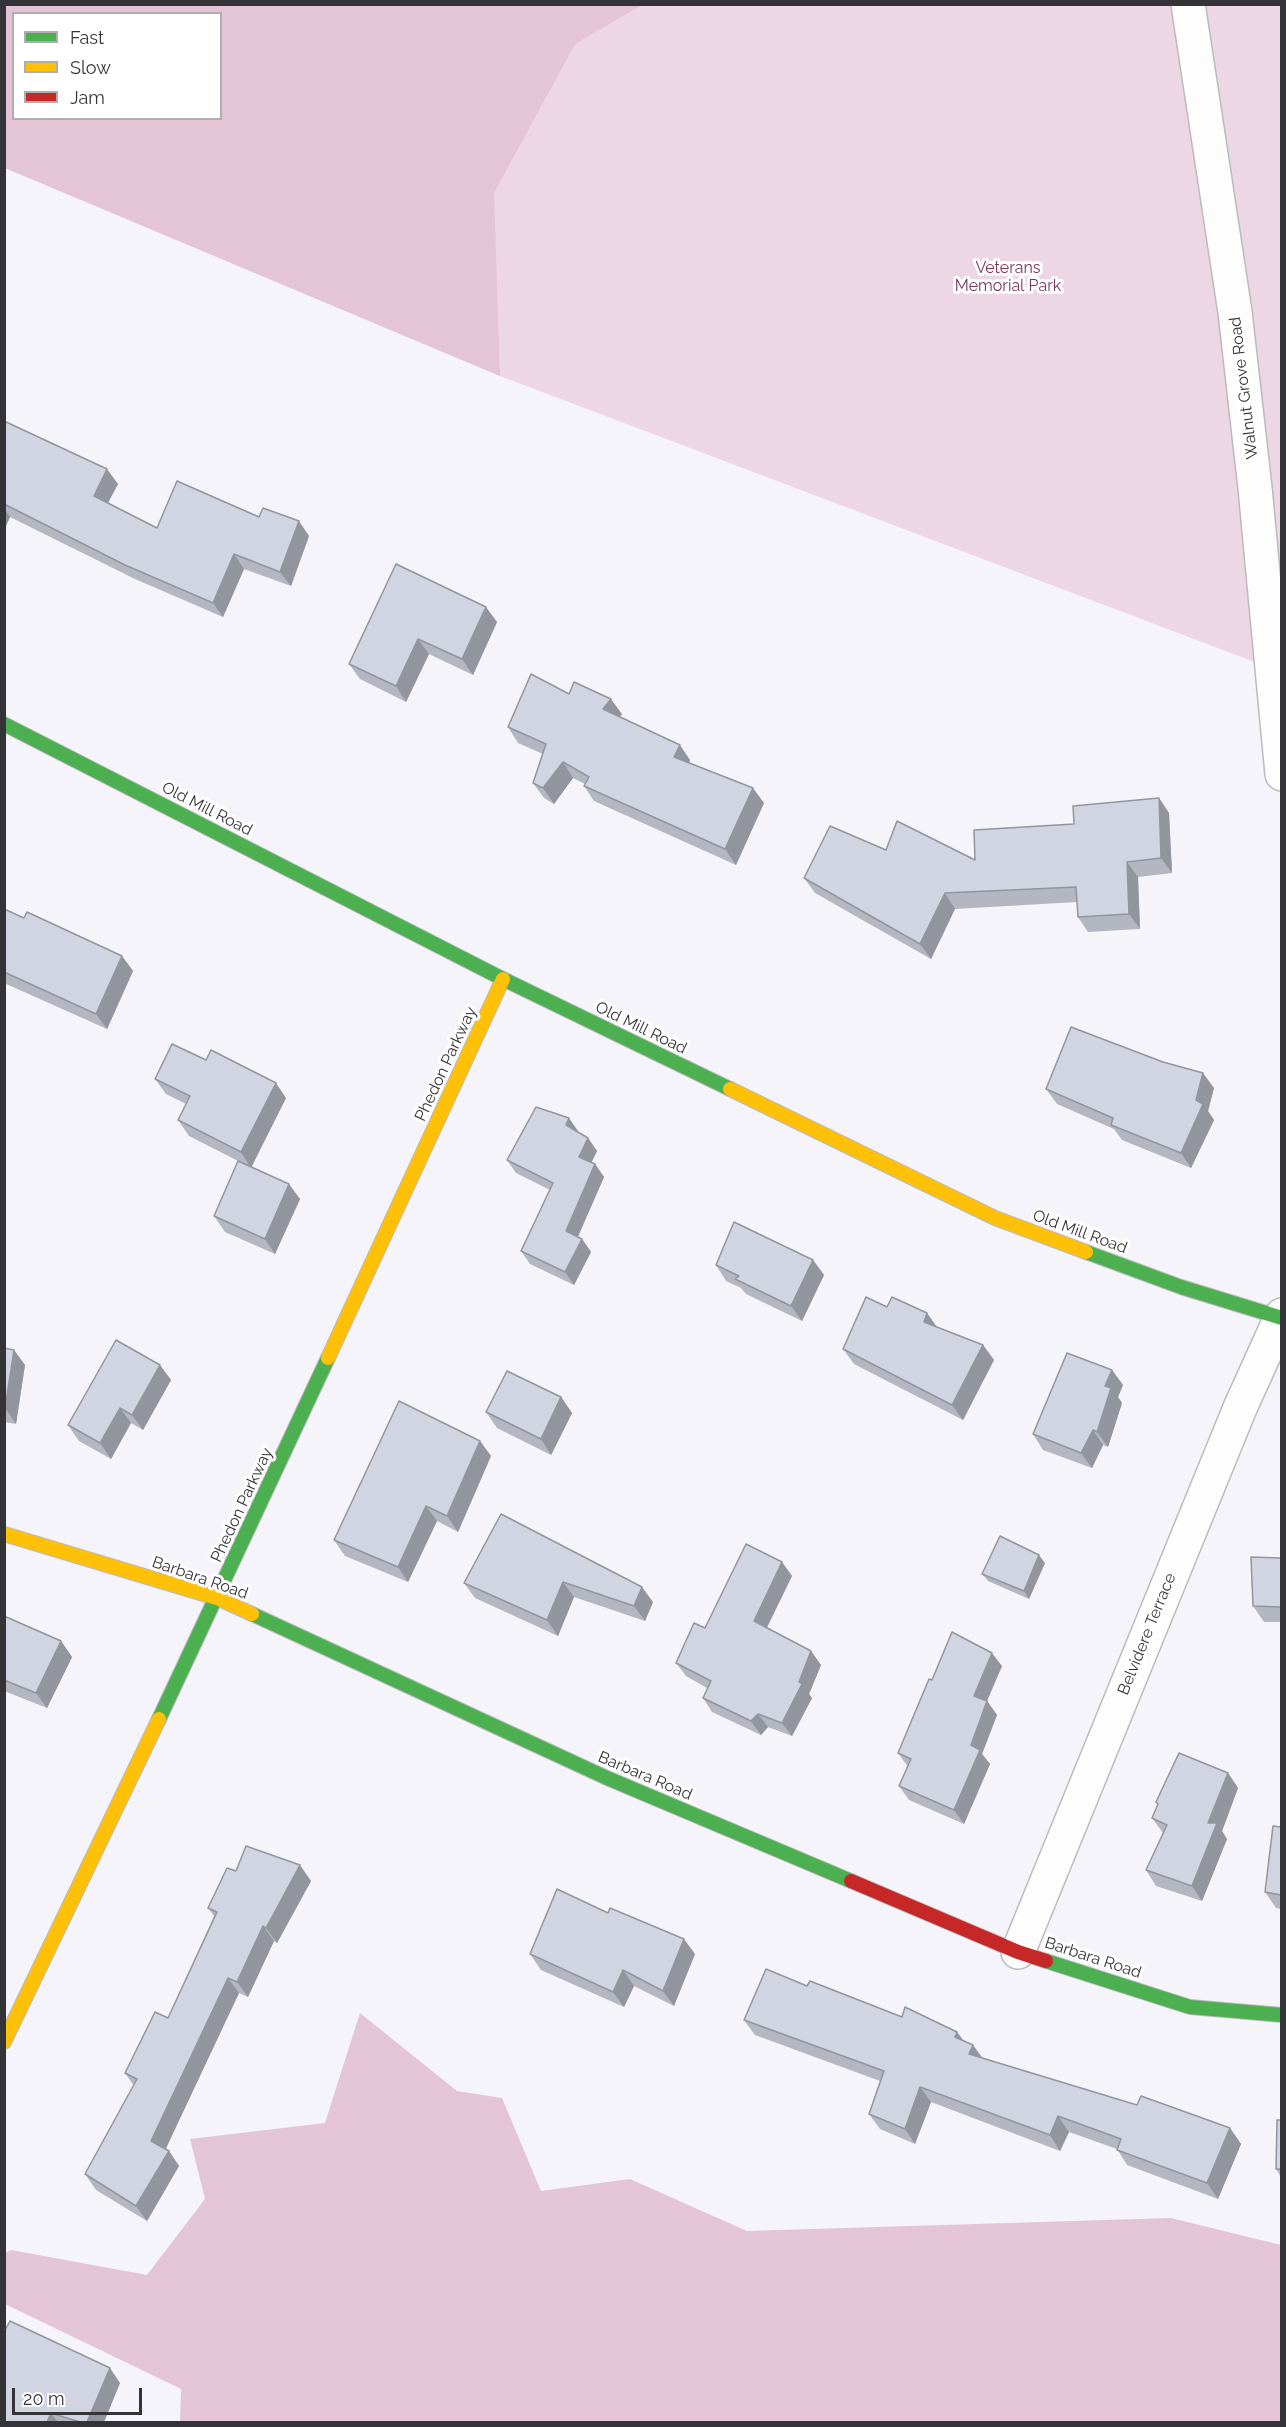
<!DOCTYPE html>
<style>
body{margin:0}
#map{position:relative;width:1286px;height:2427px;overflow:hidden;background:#f5f4fa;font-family:Raleway,sans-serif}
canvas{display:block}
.frame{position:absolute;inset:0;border:6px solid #343337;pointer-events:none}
.legend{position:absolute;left:12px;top:12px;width:210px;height:108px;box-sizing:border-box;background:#fff;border:2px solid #aeadaf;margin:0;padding:8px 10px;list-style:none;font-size:18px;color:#343337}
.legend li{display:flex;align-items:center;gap:12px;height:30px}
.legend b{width:30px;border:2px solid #aeadaf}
.scale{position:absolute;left:12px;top:2388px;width:130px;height:27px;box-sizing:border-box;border:3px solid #343337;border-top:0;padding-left:8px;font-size:18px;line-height:21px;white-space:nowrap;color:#343337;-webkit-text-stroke:4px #fff;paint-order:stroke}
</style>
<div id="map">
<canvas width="1286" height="2427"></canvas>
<div class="frame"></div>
<ul class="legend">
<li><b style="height:8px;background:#4caf50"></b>Fast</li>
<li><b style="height:8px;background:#ffc107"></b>Slow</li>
<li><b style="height:8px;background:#c62828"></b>Jam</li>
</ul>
<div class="scale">20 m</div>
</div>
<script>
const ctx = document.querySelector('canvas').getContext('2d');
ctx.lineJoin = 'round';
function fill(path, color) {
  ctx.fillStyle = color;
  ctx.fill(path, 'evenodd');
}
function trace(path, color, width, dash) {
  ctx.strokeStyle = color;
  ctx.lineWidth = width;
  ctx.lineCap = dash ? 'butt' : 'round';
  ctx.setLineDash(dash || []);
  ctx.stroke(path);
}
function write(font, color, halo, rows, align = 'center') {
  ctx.font = font + ' Raleway,sans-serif';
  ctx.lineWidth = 6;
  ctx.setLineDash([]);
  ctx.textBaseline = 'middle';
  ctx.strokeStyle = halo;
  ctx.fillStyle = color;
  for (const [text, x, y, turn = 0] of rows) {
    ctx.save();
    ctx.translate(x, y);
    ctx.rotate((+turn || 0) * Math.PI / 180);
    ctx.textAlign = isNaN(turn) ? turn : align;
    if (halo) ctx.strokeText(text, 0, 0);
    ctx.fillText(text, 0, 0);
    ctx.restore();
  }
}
const green = new Path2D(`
 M 4,5 L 1281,5 L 1281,672 L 500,376 L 5,168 ZM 14,14 L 220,14 L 220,118 L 14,118 Z`);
const forest = new Path2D(`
 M 4,5 L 5,4 L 642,5 L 575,44 L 494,193 L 500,376 L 5,168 ZM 14,14 L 220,14 L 220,118 L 14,118 Z
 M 360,2013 L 457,2091 L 502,2098 L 541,2191 L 630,2179 L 747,2231 L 1171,2218 L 1281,2245 L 1281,2422 L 180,2422 L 181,2389 L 5,2304 L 5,2253 L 11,2250 L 147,2275 L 205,2199 L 190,2139 L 325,2123 Z`);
const street = new Path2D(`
 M 1188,4 L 1235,312 L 1255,488 L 1282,774
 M 1018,1952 L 1240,1408 L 1282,1315`);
const fast = new Path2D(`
 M 4,724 L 503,979 L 730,1089
 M 1086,1252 L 1181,1287 L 1282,1318
 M 252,1614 L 607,1778 L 851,1881
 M 159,1719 L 328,1358
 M 1046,1961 L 1190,2007 L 1282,2015`);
const slow = new Path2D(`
 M 730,1089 L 995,1218 L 1086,1252
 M 328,1358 L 503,979
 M 4,1534 L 217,1598 L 252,1614
 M 4,2042 L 159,1719`);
const jam = new Path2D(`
 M 851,1881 L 1018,1952 L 1046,1961`);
const wall = new Path2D(`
 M 4,421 L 118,484 L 108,503 L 157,528 L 259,517 L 309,536 L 291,586 L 244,569 L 223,617 L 135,579 L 10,517 L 6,526 L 4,525 Z
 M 396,564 L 497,622 L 473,675 L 429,654 L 406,702 L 360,679 L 349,664 Z
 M 569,694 L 622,714 L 619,717 L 690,760 L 689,763 L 764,803 L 736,865 L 594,801 L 584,786 L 585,784 L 573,778 L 554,804 L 544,798 L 533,783 L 543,754 L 518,743 L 508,727 Z
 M 1159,798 L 1169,813 L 1172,873 L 1138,877 L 1140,929 L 1088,932 L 1078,917 L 1077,902 L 955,909 L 931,959 L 815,893 L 804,878 L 886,850 L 975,860 L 1074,824 Z
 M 4,909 L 24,918 L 122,956 L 133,971 L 107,1029 L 4,983 Z
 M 206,1060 L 286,1098 L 251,1167 L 300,1199 L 275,1254 L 225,1232 L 214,1216 L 248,1166 L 189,1136 L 178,1120 L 186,1104 L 166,1094 L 155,1079 Z
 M 1214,1088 L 1208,1111 L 1214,1120 L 1191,1168 L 1122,1140 L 1114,1129 L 1057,1104 L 1046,1089 Z
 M 578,1131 L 578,1132 L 588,1138 L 597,1151 L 591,1162 L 595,1164 L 604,1177 L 578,1237 L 582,1239 L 591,1252 L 574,1285 L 530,1264 L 521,1251 L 550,1190 L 516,1173 L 507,1160 Z
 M 813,1260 L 824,1275 L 802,1321 L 746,1294 L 741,1288 L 726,1281 L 716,1265 Z
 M 887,1307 L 927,1313 L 937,1327 L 983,1345 L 994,1360 L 963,1420 L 854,1364 L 843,1349 Z
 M 4,1348 L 14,1350 L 25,1365 L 16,1424 L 4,1422 Z
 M 160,1365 L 171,1380 L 143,1430 L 131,1423 L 111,1459 L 79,1441 L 68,1425 Z
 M 1112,1370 L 1123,1385 L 1118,1397 L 1122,1403 L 1108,1447 L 1103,1445 L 1092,1468 L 1043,1450 L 1033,1434 Z
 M 561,1397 L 572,1413 L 551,1455 L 497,1428 L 486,1412 Z
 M 480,1441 L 491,1456 L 458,1532 L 437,1521 L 408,1582 L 345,1556 L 334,1540 Z
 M 501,1514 L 653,1602 L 645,1621 L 574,1597 L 558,1636 L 475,1598 L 464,1583 Z
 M 1281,1558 L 1281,1622 L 1264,1622 L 1253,1606 Z
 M 782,1562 L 792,1576 L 767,1628 L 811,1651 L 821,1665 L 809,1694 L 812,1698 L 792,1736 L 768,1727 L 761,1735 L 712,1712 L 703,1698 L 707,1688 L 686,1676 L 676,1663 L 705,1628 Z
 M 1045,1563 L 1029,1599 L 988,1581 L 982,1574 Z
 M 4,1616 L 61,1641 L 72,1657 L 47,1708 L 4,1691 Z
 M 1002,1666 L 987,1701 L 997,1715 L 982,1754 L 990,1764 L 964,1824 L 909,1800 L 899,1786 L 908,1767 L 898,1753 L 932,1680 Z
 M 1228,1773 L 1238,1788 L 1222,1831 L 1227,1839 L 1202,1901 L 1156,1886 L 1146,1870 L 1163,1833 L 1152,1818 L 1158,1805 L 1156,1802 Z
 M 1281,1827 L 1281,1909 L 1276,1908 L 1265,1892 Z
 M 236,1871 L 311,1881 L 277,1943 L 274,1941 L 248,1997 L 239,1993 L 165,2149 L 169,2151 L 179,2166 L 147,2221 L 96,2190 L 85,2174 L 134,2086 L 125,2073 L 168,2018 L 214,1916 L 208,1908 Z
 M 530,1954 L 695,1954 L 674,2006 L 634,1986 L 624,2007 L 541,1970 Z
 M 807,1986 L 902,2017 L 957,2032 L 963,2040 L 982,2058 L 1137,2105 L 1230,2128 L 1241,2144 L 1218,2199 L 1127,2165 L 1117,2149 L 1069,2132 L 1060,2151 L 931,2102 L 915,2144 L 880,2129 L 869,2114 L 880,2081 L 755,2035 L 744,2020 Z
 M 1281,2120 L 1281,2177 L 1276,2169 Z
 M 120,2383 L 104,2422 L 4,2422 Z`);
const shadedWall = new Path2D(`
 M 107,469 L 118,484 L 104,510 L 94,496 Z
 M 4,508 L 10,517 L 6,526 L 4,524 Z
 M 299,521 L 309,536 L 291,586 L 280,572 Z
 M 234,554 L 244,569 L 223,617 L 213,603 Z
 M 486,607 L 497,622 L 473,675 L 462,659 Z
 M 418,639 L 429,654 L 406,702 L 396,686 Z
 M 611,699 L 622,714 L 613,725 L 603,709 Z
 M 680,745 L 690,760 L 685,772 L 674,757 Z
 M 563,762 L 573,778 L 554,804 L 543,788 Z
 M 753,788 L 764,803 L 736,865 L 725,849 Z
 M 1159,798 L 1169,813 L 1172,873 L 1161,858 Z
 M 1127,862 L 1138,877 L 1140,929 L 1129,914 Z
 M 945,893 L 955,909 L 931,959 L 920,944 Z
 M 122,956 L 133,971 L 107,1029 L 96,1014 Z
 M 1203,1073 L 1214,1088 L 1208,1111 L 1214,1120 L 1191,1168 L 1181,1153 Z
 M 276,1083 L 286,1098 L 251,1168 L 241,1152 Z
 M 569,1118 L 578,1131 L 575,1138 L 566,1125 Z
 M 588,1138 L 597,1151 L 588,1170 L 579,1157 Z
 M 595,1164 L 604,1177 L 575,1243 L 566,1231 Z
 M 289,1184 L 300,1199 L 275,1254 L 265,1239 Z
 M 582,1239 L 591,1252 L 574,1285 L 565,1272 Z
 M 813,1260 L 824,1275 L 802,1321 L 791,1306 Z
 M 927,1313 L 938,1329 L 924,1322 Z
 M 983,1345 L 994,1360 L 963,1420 L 952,1405 Z
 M 14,1350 L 25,1365 L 16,1424 L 5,1408 Z
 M 160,1365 L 171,1380 L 143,1430 L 132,1415 Z
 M 1112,1370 L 1123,1385 L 1118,1397 L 1122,1403 L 1108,1447 L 1097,1432 L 1105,1386 Z
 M 561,1397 L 572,1413 L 551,1455 L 541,1439 Z
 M 120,1408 L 131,1423 L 111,1459 L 100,1443 Z
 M 1093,1430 L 1103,1445 L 1092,1468 L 1081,1453 Z
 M 480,1441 L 491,1456 L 458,1532 L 447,1516 Z
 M 426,1506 L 437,1521 L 408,1582 L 398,1567 Z
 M 1039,1555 L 1045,1563 L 1029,1599 L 1024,1591 Z
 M 782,1562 L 792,1576 L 763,1635 L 754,1621 Z
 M 563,1582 L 574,1597 L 558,1636 L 547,1620 Z
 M 642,1587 L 653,1602 L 645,1621 L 634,1606 Z
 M 61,1641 L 72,1657 L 47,1708 L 36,1693 Z
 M 811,1651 L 821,1665 L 809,1694 L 812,1698 L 792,1736 L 782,1723 Z
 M 992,1653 L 1002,1666 L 983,1710 L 974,1696 Z
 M 987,1701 L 997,1715 L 982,1754 L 990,1764 L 964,1824 L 954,1810 L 971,1745 Z
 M 758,1714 L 768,1727 L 761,1735 L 751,1721 Z
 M 1228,1773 L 1238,1788 L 1222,1831 L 1227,1839 L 1202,1901 L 1192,1886 L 1208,1823 Z
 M 300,1865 L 311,1881 L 277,1943 L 266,1928 Z
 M 263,1926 L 274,1941 L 248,1997 L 237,1982 Z
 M 684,1939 L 695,1954 L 674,2006 L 663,1991 Z
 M 623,1970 L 634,1986 L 624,2007 L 613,1992 Z
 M 228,1978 L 239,1993 L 162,2157 L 151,2141 Z
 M 957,2032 L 968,2047 L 955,2037 Z
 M 973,2045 L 984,2060 L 969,2054 Z
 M 920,2087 L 931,2102 L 915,2144 L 905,2129 Z
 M 1058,2116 L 1069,2132 L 1060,2151 L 1050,2135 Z
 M 1230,2128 L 1241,2144 L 1218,2199 L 1207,2183 Z
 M 169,2151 L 179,2166 L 147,2221 L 136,2206 Z
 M 110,2368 L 120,2383 L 104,2422 L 87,2422 Z
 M 51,2413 L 58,2422 L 47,2422 Z`);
const building = new Path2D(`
 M 4,421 L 107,469 L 94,496 L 157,528 L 177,481 L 259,517 L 263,508 L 299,521 L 280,572 L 234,554 L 213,603 L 125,565 L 4,504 Z
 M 396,564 L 486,607 L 462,659 L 418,639 L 396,686 L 349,664 Z
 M 531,674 L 569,694 L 574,682 L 611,699 L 603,709 L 680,745 L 674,757 L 753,788 L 725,849 L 584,786 L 589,777 L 563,762 L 543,788 L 533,783 L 546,744 L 508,727 Z
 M 1159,798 L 1161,858 L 1127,862 L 1129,914 L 1078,917 L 1076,887 L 945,893 L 920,944 L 804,878 L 830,826 L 886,850 L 897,821 L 975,860 L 974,830 L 1074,824 L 1073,806 Z
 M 4,909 L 24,918 L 27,912 L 122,956 L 96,1014 L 4,972 Z
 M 1071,1027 L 1163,1062 L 1203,1073 L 1196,1100 L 1203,1104 L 1181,1153 L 1111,1125 L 1113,1118 L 1046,1089 Z
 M 172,1044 L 206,1060 L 211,1050 L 276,1083 L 241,1152 L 178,1120 L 190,1096 L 155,1079 Z
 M 536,1107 L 569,1118 L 566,1125 L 588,1138 L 579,1157 L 595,1164 L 566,1231 L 582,1239 L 565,1272 L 521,1251 L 553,1183 L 507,1160 Z
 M 238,1161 L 289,1184 L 265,1239 L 214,1216 Z
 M 734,1222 L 813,1260 L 791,1306 L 735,1279 L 739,1276 L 716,1265 Z
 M 866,1297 L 887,1307 L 892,1297 L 927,1313 L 924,1322 L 983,1345 L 952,1405 L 843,1349 Z
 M 116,1340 L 160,1365 L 132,1415 L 120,1408 L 100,1443 L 68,1425 Z
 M 4,1348 L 14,1350 L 5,1408 L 4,1408 Z
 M 1067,1353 L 1112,1370 L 1105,1386 L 1111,1388 L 1097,1432 L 1093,1430 L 1081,1453 L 1033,1434 Z
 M 507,1371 L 561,1397 L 541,1439 L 486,1412 Z
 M 399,1401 L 480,1441 L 447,1516 L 426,1506 L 398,1567 L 334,1540 Z
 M 501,1514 L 642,1587 L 634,1606 L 563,1582 L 547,1620 L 464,1583 Z
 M 1000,1536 L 1039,1555 L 1024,1591 L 982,1574 Z
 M 746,1544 L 782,1562 L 754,1621 L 811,1651 L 799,1682 L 802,1684 L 782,1723 L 758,1714 L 751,1721 L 703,1698 L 711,1681 L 676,1663 L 694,1623 L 705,1628 Z
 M 1251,1557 L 1281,1558 L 1281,1607 L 1253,1606 Z
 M 4,1616 L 61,1641 L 36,1693 L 4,1680 Z
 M 952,1632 L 992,1653 L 974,1696 L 987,1701 L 971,1745 L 980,1750 L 954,1810 L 899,1786 L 911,1759 L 898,1753 L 929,1679 L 932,1680 Z
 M 1179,1753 L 1228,1773 L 1208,1823 L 1217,1823 L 1192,1886 L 1146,1870 L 1167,1825 L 1152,1818 L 1158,1804 L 1156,1802 Z
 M 1273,1826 L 1281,1827 L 1281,1895 L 1265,1892 Z
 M 246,1846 L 300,1865 L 266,1928 L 263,1926 L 237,1982 L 228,1978 L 151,2141 L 169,2151 L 136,2206 L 85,2174 L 137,2079 L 125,2073 L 155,2012 L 168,2018 L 217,1912 L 208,1908 L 227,1868 L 236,1871 Z
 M 557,1889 L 608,1913 L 610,1908 L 684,1939 L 663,1991 L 623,1970 L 613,1992 L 530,1954 Z
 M 766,1969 L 807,1986 L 810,1981 L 902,2017 L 905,2007 L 957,2032 L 955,2037 L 973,2045 L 969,2054 L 1137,2105 L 1141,2096 L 1230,2128 L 1207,2183 L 1117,2150 L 1121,2139 L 1058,2116 L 1050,2135 L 920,2087 L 905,2129 L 869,2114 L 884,2071 L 744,2020 Z
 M 1277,2120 L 1281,2120 L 1281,2169 L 1276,2169 Z
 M 10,2321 L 110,2368 L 87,2422 L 80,2422 L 51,2413 L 47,2422 L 4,2422 L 4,2332 Z`);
const parkNames = [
 ["Veterans",1008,268],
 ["Memorial Park",1008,286]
];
const streetNames = [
 ["Walnut Grove Road",1244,388,-97],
 ["Old Mill Road",207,809,27],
 ["Old Mill Road",641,1028,26],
 ["Phedon Parkway",446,1064,-65],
 ["Old Mill Road",1080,1232,20],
 ["Phedon Parkway",242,1505,-65],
 ["Barbara Road",200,1578,19],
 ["Belvidere Terrace",1147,1634,-68],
 ["Barbara Road",645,1776,23],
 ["Barbara Road",1093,1958,18]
];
fill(green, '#eed7e4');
fill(forest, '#e4c5d5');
trace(street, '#bbbabf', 36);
trace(fast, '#bbbabf', 16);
trace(slow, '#bbbabf', 16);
trace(jam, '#bbbabf', 16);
trace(street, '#fefdfe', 33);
trace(fast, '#4caf50', 14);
trace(slow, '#ffc107', 14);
trace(jam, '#c62828', 14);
fill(wall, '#b4b7c2');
fill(shadedWall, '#92959e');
fill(building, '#d1d5e1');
trace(building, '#92959e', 1.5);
write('16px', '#7b375a', '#fff', parkNames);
write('16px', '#343337', '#fff', streetNames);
</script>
